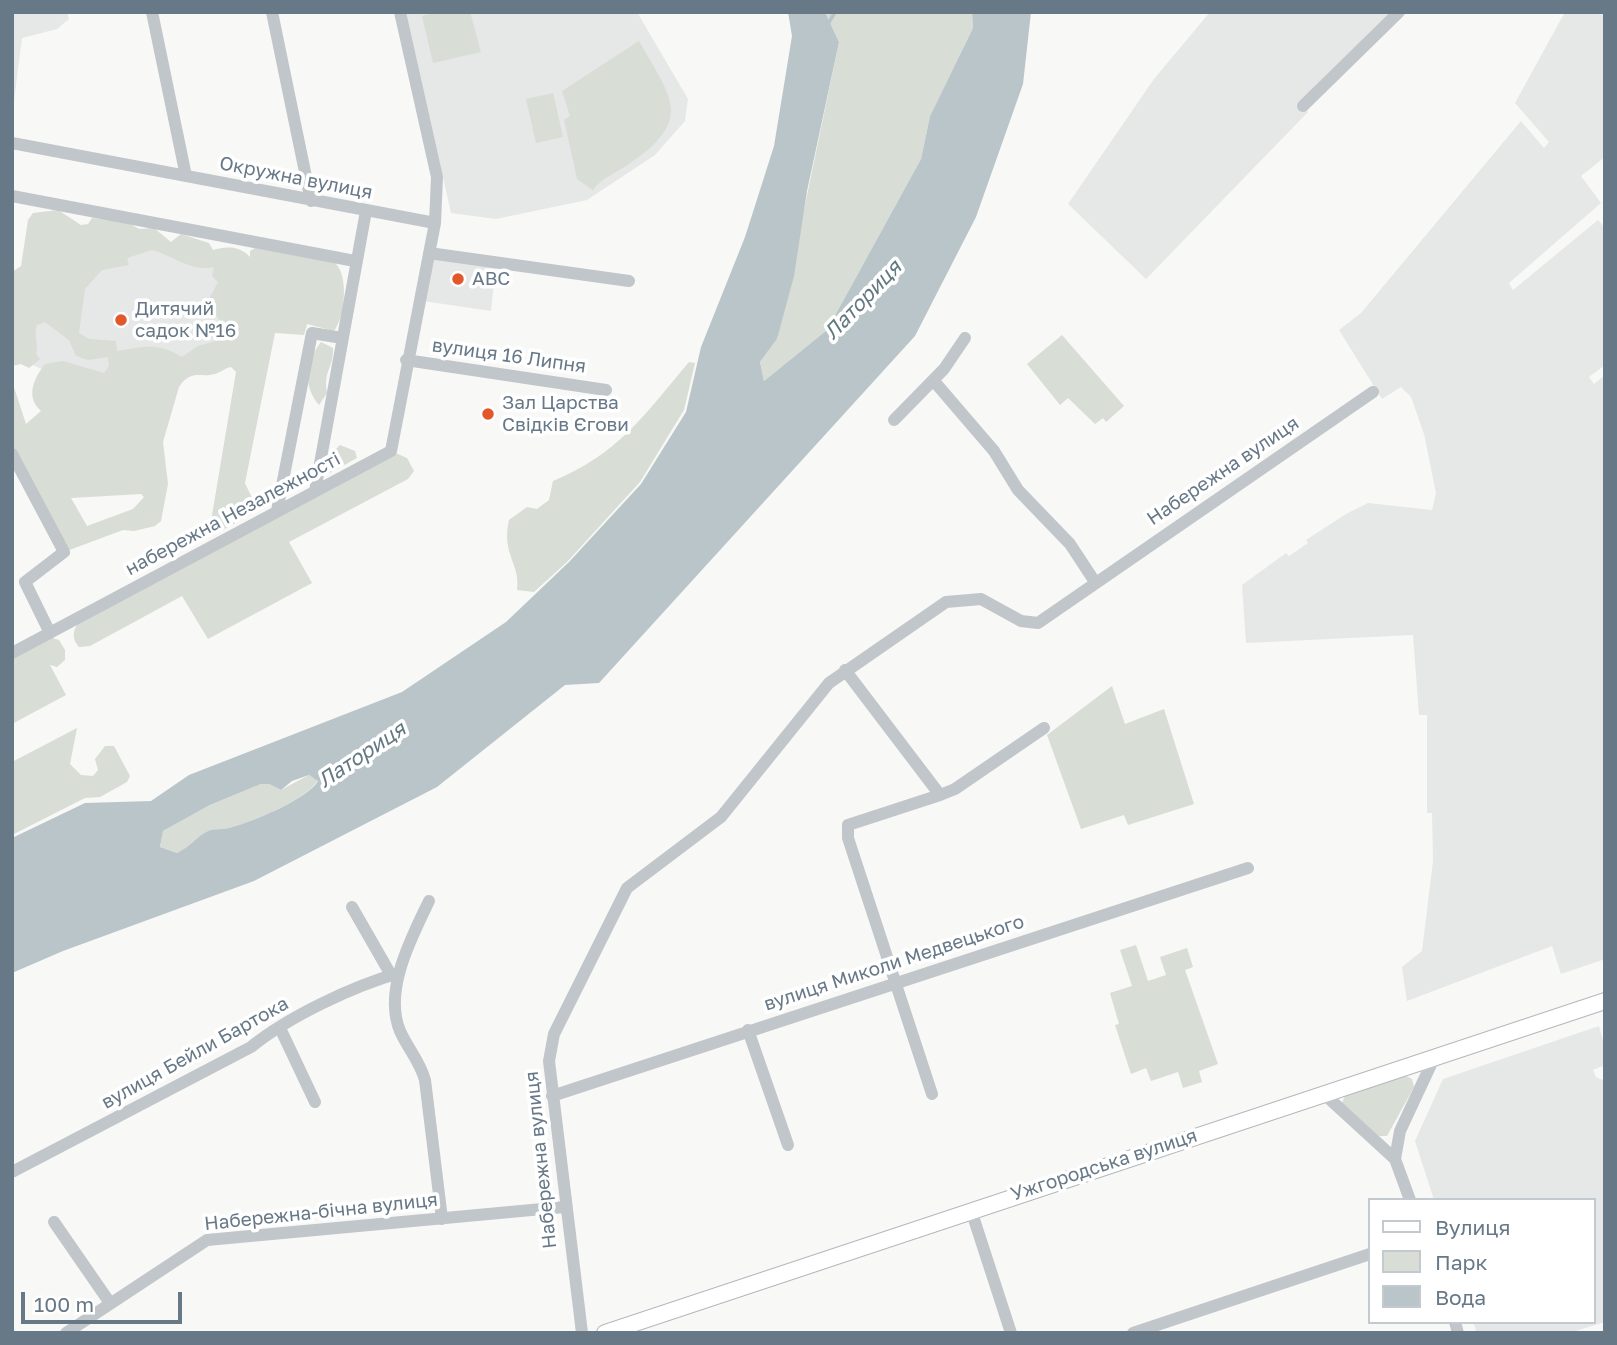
<!DOCTYPE html>
<meta charset="utf-8">
<style>
body{margin:0}
#map{position:relative;width:1617px;height:1345px;overflow:hidden;background:#f8f8f6;font-family:"Golos Text",sans-serif}
canvas{display:block}
.frame{position:absolute;inset:0;border:14px solid #677887;pointer-events:none}
.legend{position:absolute;left:1368px;top:1198px;width:228px;height:126px;box-sizing:border-box;background:#fff;border:2px solid #c2c9cf;margin:0;padding:9px 12px;list-style:none;font-size:21px;color:#677887}
.legend li{display:flex;align-items:center;gap:14px;height:35px}
.legend b{width:35px;border:2px solid #c2c9cf}
.scale{position:absolute;left:21px;top:1292px;width:161px;height:32px;box-sizing:border-box;border:4px solid #677887;border-top:0;padding-left:9px;font-size:21px;line-height:24px;white-space:nowrap;color:#677887;-webkit-text-stroke:5px #fff;paint-order:stroke}
</style>
<div id="map">
<canvas width="1617" height="1345"></canvas>
<div class="frame"></div>
<ul class="legend">
<li><b style="height:9px;background:#fff"></b>Вулиця</li>
<li><b style="height:19px;background:#d8ddd5"></b>Парк</li>
<li><b style="height:19px;background:#bac5ca"></b>Вода</li>
</ul>
<div class="scale">100 m</div>
</div>
<script>
const ctx = document.querySelector('canvas').getContext('2d');
ctx.lineJoin = 'round';
function fill(path, color) {
  ctx.fillStyle = color;
  ctx.fill(path, 'evenodd');
}
function trace(path, color, width, dash) {
  ctx.strokeStyle = color;
  ctx.lineWidth = width;
  ctx.lineCap = dash ? 'butt' : 'round';
  ctx.setLineDash(dash || []);
  ctx.stroke(path);
}
function write(font, color, halo, rows, align = 'center') {
  ctx.font = font + ' "Golos Text",sans-serif';
  ctx.lineWidth = 7;
  ctx.setLineDash([]);
  ctx.textBaseline = 'middle';
  ctx.strokeStyle = halo;
  ctx.fillStyle = color;
  for (const [text, x, y, turn = 0] of rows) {
    ctx.save();
    ctx.translate(x, y);
    ctx.rotate((+turn || 0) * Math.PI / 180);
    ctx.textAlign = isNaN(turn) ? turn : align;
    if (halo) ctx.strokeText(text, 0, 0);
    ctx.fillText(text, 0, 0);
    ctx.restore();
  }
}
const built = new Path2D(`
 M 12,12 L 67,12 L 69,19 L 57,29 L 22,38 L 12,117 Z
 M 406,12 L 637,12 L 688,99 L 685,121 L 655,155 L 587,200 L 496,219 L 451,213 Z
 M 1210,12 L 1399,12 L 1303,106 L 1308,112 L 1146,279 L 1068,204 L 1154,79 Z
 M 1565,12 L 1605,12 L 1605,157 L 1581,176 L 1601,203 L 1509,283 L 1513,290 L 1598,220 L 1605,228 L 1605,365 L 1589,377 L 1594,384 L 1605,375 L 1605,959 L 1561,974 L 1552,946 L 1407,1001 L 1402,967 L 1422,951 L 1433,861 L 1432,813 L 1427,813 L 1427,715 L 1419,715 L 1413,635 L 1246,643 L 1242,585 L 1286,553 L 1289,556 L 1308,543 L 1306,540 L 1346,514 L 1368,503 L 1432,510 L 1436,493 L 1424,434 L 1411,397 L 1401,387 L 1382,399 L 1339,330 L 1361,313 L 1521,121 L 1544,148 L 1549,142 L 1515,103 Z
 M 31,221 L 240,261 L 226,338 L 124,405 L 12,356 Z
 M 433,257 L 496,266 L 491,311 L 423,301 Z
 M 1599,1026 L 1605,1048 L 1605,1065 L 1593,1070 L 1596,1077 L 1605,1081 L 1605,1322 L 1569,1333 L 1477,1333 L 1473,1322 L 1594,1322 L 1594,1200 L 1434,1200 L 1415,1141 L 1443,1079 Z`);
const green = new Path2D(`
 M 436,12 L 470,12 L 481,52 L 433,63 L 422,16 Z
 M 825,12 L 972,12 L 973,28 L 930,116 L 921,159 L 827,330 L 764,381 L 760,362 L 777,339 L 839,42 Z
 M 639,41 C 671,98 695,119 629,164 C 616,173 601,178 593,190 L 577,179 L 564,120 L 570,116 L 562,91 Z
 M 553,93 L 563,137 L 536,143 L 526,99 Z
 M 58,210 L 81,225 L 88,224 L 92,218 L 127,222 L 139,229 L 154,228 L 171,242 L 181,234 L 209,243 L 213,250 C 227,246 240,246 250,257 L 250,251 L 255,248 L 335,263 C 349,275 345,317 334,331 L 307,324 L 304,335 L 275,333 L 245,483 L 252,498 L 252,514 L 215,534 L 209,533 L 236,372 L 231,367 C 225,368 221,372 215,374 C 200,378 191,369 179,387 L 163,442 L 168,484 L 161,521 L 155,526 L 134,531 L 123,530 L 64,552 L 12,454 L 12,381 L 26,424 L 41,411 C 25,397 34,378 45,364 L 63,361 L 104,373 L 109,366 L 108,357 L 88,360 L 76,356 L 69,340 L 45,322 L 37,325 C 33,336 39,343 36,354 L 40,359 L 29,368 L 21,364 L 12,366 L 12,272 L 21,266 L 28,220 L 33,213 ZM 152,250 C 174,256 191,272 214,267 L 212,276 L 218,282 L 208,301 L 222,325 L 228,327 L 226,338 L 198,346 L 182,357 C 156,342 145,347 117,351 L 116,341 L 89,339 L 79,333 L 85,289 L 102,270 L 129,265 L 127,258 ZM 141,494 L 144,497 L 133,509 L 87,526 L 71,498 Z
 M 1062,335 L 1124,406 L 1106,422 L 1103,418 L 1095,424 L 1068,398 L 1060,405 L 1027,364 Z
 M 321,342 L 333,348 C 334,368 323,370 327,393 L 319,405 C 303,386 305,363 321,342 Z
 M 689,362 L 695,363 L 684,410 L 640,482 L 567,562 L 534,592 L 517,590 C 521,564 501,555 509,520 L 527,507 L 537,509 L 549,500 L 553,481 C 620,453 644,415 689,362 Z
 M 340,445 L 355,451 L 357,458 L 328,474 L 334,451 Z
 M 391,451 L 407,458 L 414,471 L 408,479 L 289,542 L 312,583 L 208,639 L 182,596 L 90,646 L 79,647 C 69,635 75,627 83,616 Z
 M 45,636 L 59,640 L 65,650 L 65,660 L 57,667 L 50,665 L 66,695 L 12,724 L 12,653 Z
 M 1112,686 L 1125,724 L 1164,709 L 1194,804 L 1128,825 L 1124,815 L 1081,829 L 1047,735 Z
 M 77,728 L 70,764 L 81,775 L 93,776 L 98,770 L 95,759 L 105,746 L 114,746 L 130,776 L 127,782 L 100,797 L 85,798 L 12,835 L 12,762 Z
 M 309,775 L 318,780 C 308,799 251,823 229,828 C 222,830 214,828 208,831 C 196,838 189,848 177,853 L 160,847 L 163,831 L 210,805 L 261,784 L 269,784 L 281,790 Z
 M 1136,945 L 1148,981 L 1166,975 L 1160,957 L 1187,948 L 1193,967 L 1185,970 L 1218,1064 L 1199,1071 L 1202,1082 L 1183,1088 L 1178,1072 L 1151,1081 L 1146,1068 L 1131,1074 L 1115,1025 L 1119,1024 L 1110,993 L 1132,986 L 1120,950 Z
 M 1404,1075 L 1412,1079 L 1414,1087 L 1387,1136 L 1379,1136 L 1342,1103 L 1346,1093 Z`);
const water = new Path2D(`
 M 788,12 L 825,12 L 839,42 L 807,191 L 794,276 L 777,339 L 760,362 L 764,381 L 827,330 L 921,159 L 930,116 L 973,28 L 972,12 L 1031,12 L 1023,84 L 976,217 L 915,336 L 599,683 L 565,685 L 437,787 L 254,881 L 63,951 L 12,973 L 12,838 L 85,803 L 151,801 L 189,775 L 402,692 L 506,622 L 569,562 L 641,484 L 686,412 L 701,347 L 745,237 L 774,146 L 792,36 ZM 309,775 L 318,781 C 308,799 250,823 229,828 C 222,830 214,828 208,831 C 196,837 189,848 177,853 L 160,847 L 163,831 L 210,805 L 261,784 L 269,784 L 281,790 L 292,781 Z`);
const stream = new Path2D(`
 M 828,24 L 835,12`);
const minor = new Path2D(`
 M 152,12 L 186,176
 M 272,12 L 311,201
 M 400,12 L 437,177 L 435,223
 M 1303,106 L 1399,12
 M 12,143 L 435,223 L 391,451 L 12,653
 M 12,196 L 355,261
 M 429,253 L 629,281
 M 406,360 L 606,390
 M 933,380 L 994,451 L 1018,490 L 1070,544 L 1095,582
 M 894,420 L 944,369 L 965,338
 M 12,454 L 64,552 L 25,582 L 50,633
 M 315,491 L 366,211
 M 277,511 L 312,333 L 342,338
 M 845,670 L 940,795 L 955,789 L 1044,728
 M 429,901 C 412,937 383,990 400,1031 C 408,1049 420,1061 425,1080 L 442,1219
 M 352,907 L 391,975
 M 280,1028 L 315,1102
 M 748,1030 L 788,1145
 M 1323,1093 L 1395,1159 L 1410,1200
 M 932,1094 L 848,838 L 848,825 L 940,795
 M 552,1096 L 1248,868
 M 1395,1159 L 1400,1131 L 1435,1056
 M 12,1172 L 251,1047 C 288,1017 353,986 399,973
 M 971,1210 L 1011,1333
 M 54,1222 L 110,1303
 M 1455,1322 L 1458,1333
 M 66,1333 L 207,1240 L 564,1207
 M 582,1333 L 549,1061 L 554,1034 L 627,888 L 721,817 L 829,683 L 946,602 L 981,599 L 1021,621 L 1038,623 L 1373,392
 M 1133,1333 L 1370,1254`);
const major = new Path2D(`
 M 605,1333 L 1605,1001`);
const markers = [
 [458,279,7,"#e3582b"],
 [121,320,7,"#e3582b"],
 [488,414,7,"#e3582b"]
];
const streetNames = [
 ["Окружна вулиця",296,178,11],
 ["вулиця 16 Липня",509,356,8],
 ["Набережна вулиця",1223,471,-34],
 ["набережна Незалежності",233,514,-28],
 ["вулиця Миколи Медвецького",894,963,-18],
 ["вулиця Бейли Бартока",195,1053,-29],
 ["Набережна вулиця",541,1160,-96],
 ["Ужгородська вулиця",1104,1165,-18],
 ["Набережна-бічна вулиця",321,1212,-6]
];
const poiNames = [
 ["ABC",472,279],
 ["Дитячий",135,309],
 ["садок №16",135,331],
 ["Зал Царства",502,403],
 ["Свідків Єгови",502,425]
];
const waterNames = [
 ["Латориця",863,300,-46],
 ["Латориця",362,755,-34]
];
fill(built, '#e6e7e7');
fill(green, '#d8ddd5');
fill(water, '#bac5ca');
trace(stream, '#bac5ca', 3.5);
trace(major, '#b3b8bc', 18);
trace(minor, '#c1c6ca', 12);
trace(major, '#fff', 16);
for (const [x, y, r, color] of markers) {
  const dot = new Path2D();
  dot.arc(x, y, r, 0, 2 * Math.PI);
  ctx.fillStyle = color;
  ctx.fill(dot);
  trace(dot, '#fff', 2.5);
}
write('19px', '#677887', '#fff', streetNames);
write('19px', '#677887', '#fff', poiNames, 'left');
write('italic 21px', '#637982', '#fff', waterNames);
</script>
